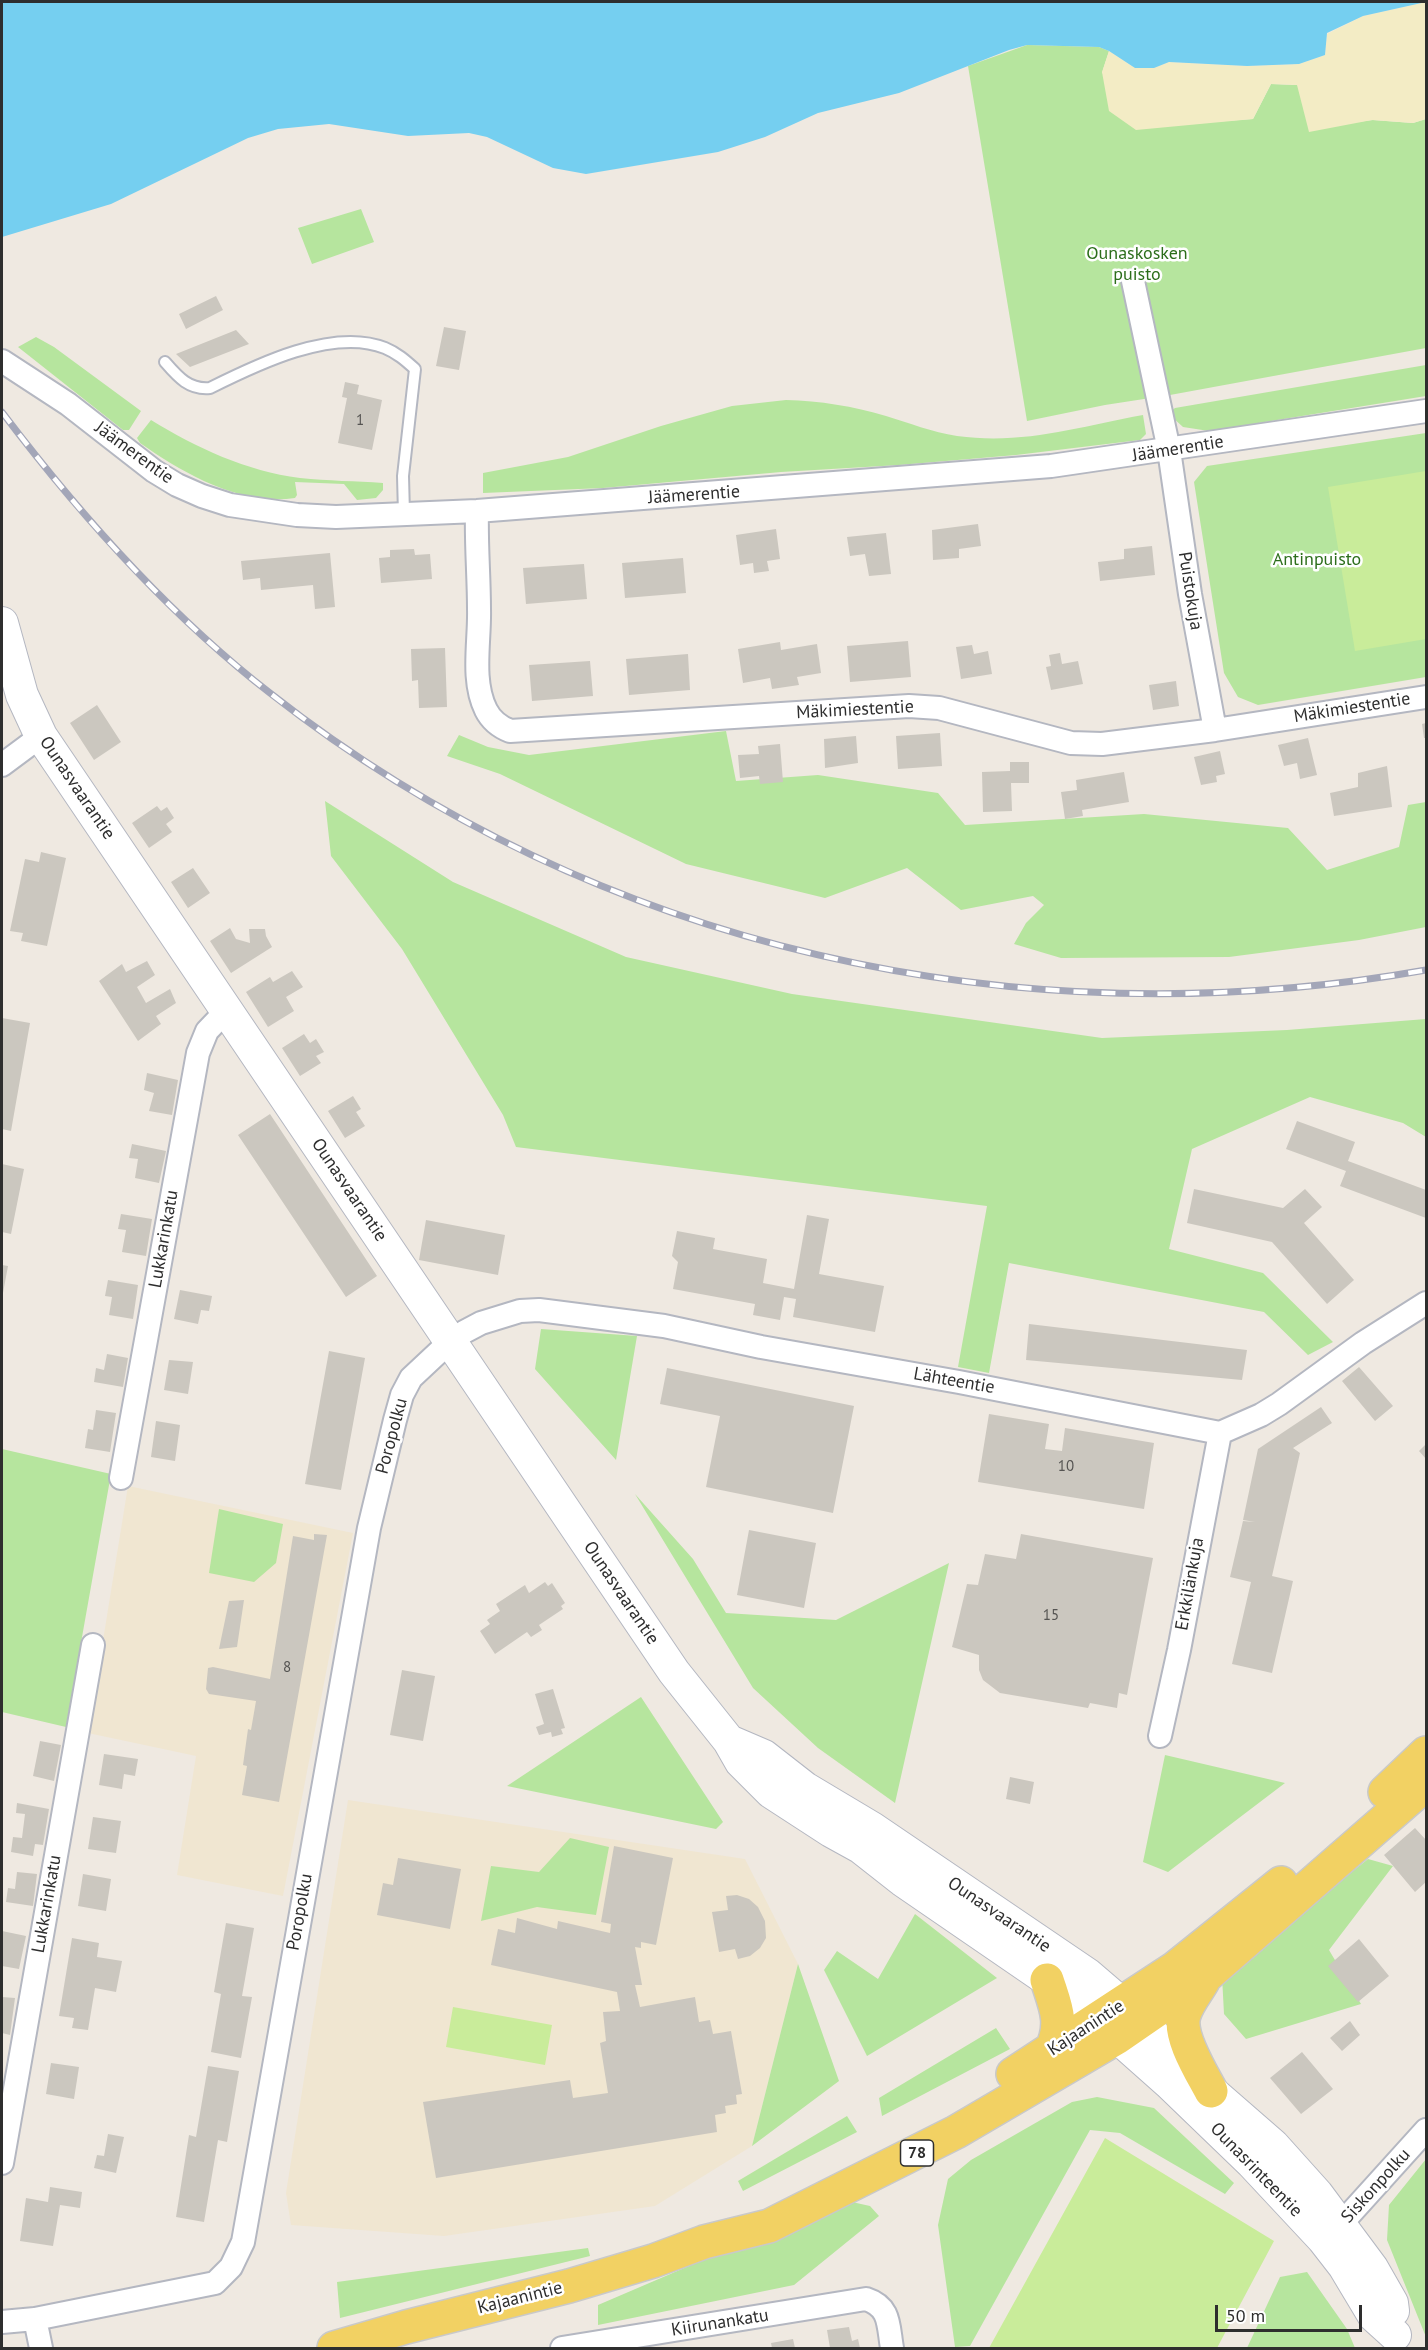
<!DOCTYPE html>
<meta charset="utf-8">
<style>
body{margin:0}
#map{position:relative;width:1428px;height:2350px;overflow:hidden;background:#efe9e1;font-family:"PT Sans",sans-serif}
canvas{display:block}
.frame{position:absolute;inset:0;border:3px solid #2e2e2e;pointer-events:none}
.scale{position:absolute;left:1215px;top:2305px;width:147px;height:27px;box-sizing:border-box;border:3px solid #2e2e2e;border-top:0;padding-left:8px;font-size:18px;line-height:21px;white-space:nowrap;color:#2e2e2e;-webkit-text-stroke:4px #fff;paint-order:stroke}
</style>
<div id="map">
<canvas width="1428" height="2350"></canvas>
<div class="frame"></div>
<div class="scale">50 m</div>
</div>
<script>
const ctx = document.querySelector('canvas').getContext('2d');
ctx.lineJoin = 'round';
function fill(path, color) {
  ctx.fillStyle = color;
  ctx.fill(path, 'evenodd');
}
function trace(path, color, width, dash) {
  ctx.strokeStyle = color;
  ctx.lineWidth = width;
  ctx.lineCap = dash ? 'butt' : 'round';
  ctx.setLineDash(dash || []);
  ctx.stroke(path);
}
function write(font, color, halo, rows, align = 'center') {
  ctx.font = font + ' "PT Sans",sans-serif';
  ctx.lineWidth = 5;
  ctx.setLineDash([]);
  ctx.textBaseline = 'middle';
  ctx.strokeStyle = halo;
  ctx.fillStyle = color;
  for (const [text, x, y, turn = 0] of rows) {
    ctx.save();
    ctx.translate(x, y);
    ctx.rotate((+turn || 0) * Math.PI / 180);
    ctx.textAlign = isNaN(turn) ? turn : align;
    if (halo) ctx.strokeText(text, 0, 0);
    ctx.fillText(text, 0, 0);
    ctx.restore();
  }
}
const education = new Path2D(`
 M 128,1486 L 353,1533 L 283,1896 L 177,1875 L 196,1756 L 88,1733 Z
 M 348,1800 L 745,1859 L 798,1964 L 752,2146 L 655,2206 L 444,2236 L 291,2225 L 286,2193 Z`);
const green = new Path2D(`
 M 1027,45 L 1099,47 L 1109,51 L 1102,73 L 1198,123 L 1253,119 L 1271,84 L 1297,85 L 1349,123 L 1373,120 L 1413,123 L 1426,119 L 1426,348 L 1170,395 L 1105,405 L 1027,421 L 968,66 Z
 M 361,209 L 374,242 L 312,264 L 298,228 Z
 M 36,337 L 54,347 L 141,411 L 129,430 L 123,430 L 18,347 Z
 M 1426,365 L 1426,396 L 1209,431 L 1183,427 L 1171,416 L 1170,412 L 1175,408 Z
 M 786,400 C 820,401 853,406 886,416 C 909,423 932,432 957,436 C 1023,445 1078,427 1143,415 L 1146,434 L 1140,440 L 1016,455 L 899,465 L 781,472 L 603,488 L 483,493 L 483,473 L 568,457 L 661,426 L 732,406 Z
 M 151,420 C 197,448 246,471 300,478 C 328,481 356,481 383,483 L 383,490 L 376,498 L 357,500 L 344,484 L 295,482 L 297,495 L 295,498 C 239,506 183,473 140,443 L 137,438 Z
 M 1426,433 L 1426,677 L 1258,705 L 1238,697 L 1224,673 L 1194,482 L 1207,466 Z
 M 726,731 L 736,781 L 818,775 L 938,793 L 965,825 L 1144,814 L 1288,828 L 1327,870 L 1399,847 L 1408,805 L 1426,802 L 1426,927 L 1359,940 L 1229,957 L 1061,958 L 1014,944 L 1026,923 L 1044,905 L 1033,896 L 961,910 L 907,868 L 825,898 L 686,864 L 500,774 L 447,756 L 459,735 L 488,747 L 529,755 Z
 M 325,801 L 453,882 L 626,957 L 792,994 L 1102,1038 L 1287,1030 L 1426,1019 L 1426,1137 L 1403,1123 L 1310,1097 L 1192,1149 L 1169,1249 L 1263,1273 L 1333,1342 L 1308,1355 L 1264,1312 L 1009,1263 L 989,1373 L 958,1367 L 987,1206 L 516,1147 L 503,1115 L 402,949 L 331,856 Z
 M 541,1329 L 637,1336 L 616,1460 L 535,1369 Z
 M 2,1449 L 111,1474 L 66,1727 L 2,1712 Z
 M 635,1494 L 693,1559 L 726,1613 L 836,1620 L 949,1563 L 895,1803 L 818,1748 L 753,1688 Z
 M 219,1509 L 283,1524 L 276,1563 L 254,1582 L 209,1573 Z
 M 641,1697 L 723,1822 L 716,1829 L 507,1786 Z
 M 1165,1755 L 1285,1783 L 1168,1872 L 1143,1862 Z
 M 570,1838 L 609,1847 L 596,1915 L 537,1907 L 481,1921 L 491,1866 L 539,1872 Z
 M 1368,1859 L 1393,1866 L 1329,1950 L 1361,2004 L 1246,2039 L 1224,2014 L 1222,1976 Z
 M 915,1914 L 997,1978 L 867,2056 L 824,1970 L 837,1951 L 878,1979 Z
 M 798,1964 L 839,2081 L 752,2146 Z
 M 996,2028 L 1010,2049 L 882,2116 L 879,2098 Z
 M 1097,2097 L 1154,2108 L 1234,2183 L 1225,2194 L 1120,2133 L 1090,2130 L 970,2346 L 955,2347 L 938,2225 L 948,2179 L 971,2160 L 1072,2102 Z
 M 847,2116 L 857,2132 L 743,2191 L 738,2181 Z
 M 1426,2159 L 1426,2337 L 1387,2240 L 1389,2205 Z
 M 843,2200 L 870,2206 L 879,2216 L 794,2285 L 598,2325 L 598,2305 Z
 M 588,2248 L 590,2256 L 340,2318 L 337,2282 Z
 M 1307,2272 L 1347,2329 L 1355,2348 L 1247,2348 L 1280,2277 Z`);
const sand = new Path2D(`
 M 1426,2 L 1426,119 L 1413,123 L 1372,120 L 1309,132 L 1297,85 L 1271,84 L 1253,119 L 1136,130 L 1109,111 L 1102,72 L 1109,51 L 1135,68 L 1154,68 L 1169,62 L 1247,66 L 1299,64 L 1325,55 L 1327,34 L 1363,16 Z`);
const pitch = new Path2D(`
 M 1426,471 L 1426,639 L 1355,651 L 1328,487 Z
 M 453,2007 L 552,2025 L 545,2065 L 446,2047 Z
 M 1105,2138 L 1274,2241 L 1217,2348 L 989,2348 Z`);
const water = new Path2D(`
 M 2,2 L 1426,2 L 1363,16 L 1327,33 L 1325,55 L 1299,64 L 1247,66 L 1169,62 L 1154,68 L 1135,68 L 1109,51 L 1099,47 L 1027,45 L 1009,50 L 899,93 L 818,113 L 765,137 L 718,152 L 586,174 L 553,168 L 487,137 L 469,133 L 408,136 L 329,124 L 278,129 L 248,138 L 111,204 L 2,237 Z`);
const building = new Path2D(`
 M 216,296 L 223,310 L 186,329 L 179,314 Z
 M 444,327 L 466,331 L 459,370 L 436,366 Z
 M 236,330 L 249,344 L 190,367 L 176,354 Z
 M 345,382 L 359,385 L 357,394 L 382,400 L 372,450 L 338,443 L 347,398 L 342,397 Z
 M 978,524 L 981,546 L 959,549 L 959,558 L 933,560 L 932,530 Z
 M 776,529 L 780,559 L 767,561 L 769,571 L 754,573 L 753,563 L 740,565 L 736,535 Z
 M 886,533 L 891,574 L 869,576 L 865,554 L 850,556 L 847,537 Z
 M 1152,546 L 1155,575 L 1100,581 L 1098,562 L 1124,559 L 1124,549 Z
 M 414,549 L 415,555 L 430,554 L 432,579 L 381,583 L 379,558 L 390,557 L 390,550 Z
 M 330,553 L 335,607 L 315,609 L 313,585 L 261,590 L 260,578 L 243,580 L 241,561 Z
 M 683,558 L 686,593 L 625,598 L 622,563 Z
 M 584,564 L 587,599 L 526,604 L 523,568 Z
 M 908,641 L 911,677 L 850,682 L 847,646 Z
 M 780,642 L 781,650 L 817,644 L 821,673 L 797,677 L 799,685 L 772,689 L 770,678 L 743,683 L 738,649 Z
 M 972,645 L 974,654 L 988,651 L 992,674 L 961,679 L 956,647 Z
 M 445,648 L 447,707 L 419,708 L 418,680 L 412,681 L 411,649 Z
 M 1060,653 L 1062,664 L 1078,661 L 1083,684 L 1051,690 L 1046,667 L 1051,666 L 1049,655 Z
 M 688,654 L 690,690 L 629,695 L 626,659 Z
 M 590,661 L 593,696 L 532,701 L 529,665 Z
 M 1176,681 L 1179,706 L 1153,710 L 1149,685 Z
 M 97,705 L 121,742 L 94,760 L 70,723 Z
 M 1426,723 L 1426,738 L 1424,738 L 1422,724 Z
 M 940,733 L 942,766 L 898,769 L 896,736 Z
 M 856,736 L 858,763 L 825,768 L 824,739 Z
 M 1308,738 L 1317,775 L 1300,779 L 1297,763 L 1284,766 L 1278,745 Z
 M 780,744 L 783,782 L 760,784 L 759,776 L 740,778 L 738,755 L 759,754 L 758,746 Z
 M 1220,751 L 1225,774 L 1216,776 L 1217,782 L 1201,785 L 1194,757 Z
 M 1010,762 L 1029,762 L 1029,783 L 1011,783 L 1012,811 L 983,812 L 982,772 L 1010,771 Z
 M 1387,766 L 1392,807 L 1334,816 L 1330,793 L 1358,787 L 1358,773 Z
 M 1124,772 L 1129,802 L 1082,810 L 1083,816 L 1065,819 L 1061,792 L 1077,790 L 1076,780 Z
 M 157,806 L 161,811 L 167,807 L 174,818 L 166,824 L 172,832 L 149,848 L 132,823 Z
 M 41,852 L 66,858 L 47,946 L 21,941 L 23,933 L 10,931 L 25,859 L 39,862 Z
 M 193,868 L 210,893 L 188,908 L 171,882 Z
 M 230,928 L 236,939 L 250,943 L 249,929 L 265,929 L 266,936 L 272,947 L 231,973 L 210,941 Z
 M 147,961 L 155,975 L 137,987 L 146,1003 L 170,989 L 176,1003 L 156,1016 L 161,1024 L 138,1041 L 99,981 L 122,964 L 126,972 Z
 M 292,971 L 303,987 L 286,997 L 294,1011 L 268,1027 L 246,992 L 270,977 L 273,982 Z
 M 2,1018 L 30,1023 L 11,1131 L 2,1129 Z
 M 304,1034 L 310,1043 L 316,1039 L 324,1052 L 316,1056 L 321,1063 L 300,1076 L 282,1048 Z
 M 147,1073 L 178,1080 L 172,1115 L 149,1111 L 154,1093 L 144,1090 Z
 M 353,1096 L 361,1109 L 356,1112 L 365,1126 L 345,1138 L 328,1111 Z
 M 270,1114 L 377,1276 L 346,1297 L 238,1135 Z
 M 1297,1121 L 1355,1142 L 1348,1161 L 1426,1190 L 1426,1218 L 1340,1186 L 1346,1171 L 1286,1149 Z
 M 132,1144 L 166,1151 L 159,1183 L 135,1178 L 138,1159 L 129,1158 Z
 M 2,1164 L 24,1169 L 11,1234 L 2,1232 Z
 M 1194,1189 L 1283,1208 L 1305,1189 L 1322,1207 L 1304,1223 L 1354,1280 L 1327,1304 L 1272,1242 L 1187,1223 Z
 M 121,1214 L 152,1219 L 146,1256 L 122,1252 L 126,1230 L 118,1229 Z
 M 807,1215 L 829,1219 L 819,1274 L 884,1286 L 875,1332 L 793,1317 L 796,1299 L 784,1297 L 780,1320 L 753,1315 L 755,1304 L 673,1289 L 678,1262 L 672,1256 L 677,1231 L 715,1238 L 713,1249 L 767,1259 L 763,1283 L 794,1289 Z
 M 426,1220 L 505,1235 L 498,1275 L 419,1260 Z
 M 2,1265 L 8,1266 L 3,1293 L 2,1293 Z
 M 108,1280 L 138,1285 L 133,1319 L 109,1315 L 112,1297 L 105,1296 Z
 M 180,1290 L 212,1296 L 209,1311 L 201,1310 L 198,1324 L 174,1319 Z
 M 1029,1324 L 1247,1350 L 1242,1380 L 1026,1360 Z
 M 329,1351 L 365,1358 L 341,1490 L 305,1484 Z
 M 107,1354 L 128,1358 L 123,1387 L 94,1382 L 96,1368 L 104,1370 Z
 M 169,1360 L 193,1362 L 188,1394 L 164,1390 Z
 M 1359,1367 L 1393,1406 L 1375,1421 L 1342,1381 Z
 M 667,1368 L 854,1406 L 833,1513 L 706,1487 L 720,1416 L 660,1404 Z
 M 1321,1407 L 1332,1423 L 1293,1448 L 1300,1453 L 1272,1576 L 1293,1581 L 1272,1673 L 1232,1664 L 1251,1582 L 1230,1577 L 1243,1521 L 1255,1522 L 1243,1520 L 1258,1449 Z
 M 96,1410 L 116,1413 L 110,1452 L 85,1448 L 88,1429 L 93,1430 Z
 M 989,1414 L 1049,1424 L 1045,1449 L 1062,1451 L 1065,1428 L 1154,1443 L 1144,1509 L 978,1482 Z
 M 156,1421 L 180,1425 L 175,1461 L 151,1457 Z
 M 1426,1444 L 1426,1459 L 1419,1451 Z
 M 749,1530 L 816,1543 L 804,1608 L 737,1595 Z
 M 314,1534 L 327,1535 L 279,1802 L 242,1795 L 247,1766 L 243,1765 L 248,1729 L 251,1730 L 256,1701 L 209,1694 L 206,1689 L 208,1668 L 213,1667 L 270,1679 L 293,1536 L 314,1540 Z
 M 1021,1534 L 1153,1558 L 1127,1695 L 1119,1693 L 1117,1708 L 1090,1703 L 1088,1708 L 1000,1693 L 983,1680 L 979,1670 L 979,1655 L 952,1647 L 967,1584 L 978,1585 L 985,1554 L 1016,1559 Z
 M 545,1582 L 548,1586 L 552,1583 L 565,1603 L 561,1606 L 563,1609 L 539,1625 L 542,1630 L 531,1637 L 527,1632 L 495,1654 L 480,1631 L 490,1624 L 487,1620 L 500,1611 L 496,1604 L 525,1585 L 529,1593 Z
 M 244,1600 L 237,1647 L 219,1649 L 229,1601 Z
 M 402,1670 L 435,1676 L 423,1741 L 390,1735 Z
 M 553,1689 L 565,1728 L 561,1729 L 563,1734 L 552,1737 L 551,1732 L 539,1735 L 536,1727 L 544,1724 L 535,1694 Z
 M 40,1741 L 61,1745 L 54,1781 L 33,1776 Z
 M 104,1754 L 138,1759 L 135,1776 L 124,1774 L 122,1789 L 99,1785 Z
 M 1010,1777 L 1034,1782 L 1030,1804 L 1006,1799 Z
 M 17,1803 L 49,1809 L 43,1845 L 35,1844 L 33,1856 L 11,1852 L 13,1837 L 22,1838 L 25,1814 L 16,1813 Z
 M 93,1817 L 121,1821 L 116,1853 L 88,1849 Z
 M 1415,1828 L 1426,1840 L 1426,1882 L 1415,1892 L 1384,1855 Z
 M 614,1846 L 673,1858 L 656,1945 L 641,1942 L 641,1948 L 635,1947 L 642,1985 L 635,1985 L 640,2007 L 695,1997 L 699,2022 L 710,2020 L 713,2034 L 731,2031 L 742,2094 L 736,2095 L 737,2104 L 725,2106 L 726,2113 L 715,2115 L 717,2132 L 436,2178 L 423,2102 L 570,2080 L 573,2098 L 608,2093 L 600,2043 L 606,2041 L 603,2012 L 620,2011 L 617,1992 L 491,1965 L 498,1929 L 515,1933 L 517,1918 L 557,1929 L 558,1921 L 610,1933 L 611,1924 L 601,1922 Z
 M 398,1858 L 461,1869 L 450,1929 L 377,1915 L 383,1883 L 393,1885 Z
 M 17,1872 L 37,1874 L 33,1906 L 6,1902 L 8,1888 L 15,1889 Z
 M 83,1874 L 111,1879 L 106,1911 L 78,1906 Z
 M 737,1895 L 749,1899 L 758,1907 L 765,1921 L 766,1938 L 760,1948 L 750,1956 L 738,1959 L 735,1949 L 719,1952 L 712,1912 L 728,1910 L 726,1896 Z
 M 226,1923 L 254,1928 L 242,1996 L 252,1997 L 241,2058 L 211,2052 L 221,1994 L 214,1992 Z
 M 2,1931 L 26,1936 L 19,1969 L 2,1966 Z
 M 72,1938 L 99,1943 L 97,1957 L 122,1961 L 116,1992 L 95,1988 L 88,2030 L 72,2028 L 74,2018 L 59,2016 Z
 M 1359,1939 L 1389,1976 L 1358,2002 L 1328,1966 Z
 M 2,1997 L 15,1998 L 10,2035 L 2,2033 Z
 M 1350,2021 L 1360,2035 L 1342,2051 L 1330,2038 Z
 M 1302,2052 L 1333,2089 L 1301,2114 L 1270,2078 Z
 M 51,2063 L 79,2067 L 74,2099 L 46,2094 Z
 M 208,2066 L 239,2071 L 227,2142 L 218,2140 L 204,2222 L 176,2217 L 189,2135 L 196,2137 Z
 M 108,2134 L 124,2137 L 116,2173 L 94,2168 L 97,2155 L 104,2156 Z
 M 50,2187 L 82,2192 L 80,2208 L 60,2205 L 53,2246 L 20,2241 L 26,2198 L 48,2202 Z
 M 849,2327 L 852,2341 L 858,2339 L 860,2348 L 830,2348 L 827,2330 Z
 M 793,2339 L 795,2348 L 772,2348 L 771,2343 Z`);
const lane = new Path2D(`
 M 165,362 C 178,377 189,390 210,388 C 256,365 333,327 385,348 C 397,353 405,360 415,369 L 403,476 L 404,514`);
const street = new Path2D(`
 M 1133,281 L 1169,450 L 1190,594 L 1215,730
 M 2,361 L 68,404 L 154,471 L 177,485 L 202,496 L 230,505 L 297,515 L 336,517 L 477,511 L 1051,466 L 1426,411
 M 477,511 C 476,544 479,576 479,609 C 480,641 471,680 486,710 C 491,720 500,727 510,731 L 909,706 L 939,708 L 1071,743 L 1102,744 L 1215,730 L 1426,697
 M 2,765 L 41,736
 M 121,1478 L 198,1053 L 207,1031 L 227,1010
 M 1160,1736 L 1179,1650 L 1220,1433
 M 2,2163 L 93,1645
 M 1329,2234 L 1341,2224 L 1426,2130
 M 35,2319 L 41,2348
 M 2,2322 L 35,2319 L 215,2283 L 231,2267 L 243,2242 L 369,1528 L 395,1420 L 402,1395 L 411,1378 L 442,1349 L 464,1332 L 481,1323 L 520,1311 L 539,1310 L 664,1326 L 761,1347 L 959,1382 L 1220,1433 L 1261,1415 L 1279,1404 L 1363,1343 L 1426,1303
 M 562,2348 L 866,2299 C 891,2307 888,2326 892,2348`);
const secondary = new Path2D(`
 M 2,623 L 22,695 L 41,736 L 674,1672 L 729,1741 L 741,1762 L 771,1792 L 831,1831 L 860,1847 L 902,1880 L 1071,1996 L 1169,2083 L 1252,2163 L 1323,2239 L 1344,2266 L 1374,2316 L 1395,2335
 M 729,1741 L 764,1756 L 805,1788 L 872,1828 L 1087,1974 L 1122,2004 L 1211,2091 L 1273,2145 L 1317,2194 L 1372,2268 L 1392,2303 L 1393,2311`);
const primary = new Path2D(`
 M 1385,1792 L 1426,1753
 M 1047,1980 C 1056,2008 1064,2023 1051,2051
 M 1203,1981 C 1197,1992 1188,2002 1184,2015 C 1178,2036 1201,2072 1211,2091
 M 1013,2074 L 1175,1968 L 1281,1883
 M 334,2348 L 406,2327 L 569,2286 L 653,2261 L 704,2242 L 769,2226 L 956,2132 L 1118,2037 L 1205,1977 L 1426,1784`);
const rail = new Path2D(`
 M 2,412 C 80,515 167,613 270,693 C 597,950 1019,1042 1426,970`);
const numberNames = [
 ["1",360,421],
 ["10",1066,1467],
 ["15",1051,1616],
 ["8",287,1668]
];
const shields = [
 [917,2153,33]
];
const shieldNames = [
 ["78",917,2153]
];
const parkNames = [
 ["Ounaskosken",1137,254],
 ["puisto",1137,275],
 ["Antinpuisto",1317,560]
];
const streetNames = [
 ["Jäämerentie",1178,449,-9],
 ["Jäämerentie",134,453,36],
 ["Jäämerentie",694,495,-4],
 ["Puistokuja",1190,591,81],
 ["Mäkimiestentie",1352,708,-9],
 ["Mäkimiestentie",855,710,-3],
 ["Ounasvaarantie",77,788,56],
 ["Ounasvaarantie",349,1190,56],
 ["Lukkarinkatu",164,1239,-80],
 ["Lähteentie",954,1381,10],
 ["Poropolku",392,1436,-75],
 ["Erkkilänkuja",1190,1584,-80],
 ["Ounasvaarantie",621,1593,56],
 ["Lukkarinkatu",47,1904,-80],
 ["Poropolku",300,1912,-80],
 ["Ounasvaarantie",999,1915,34],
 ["Kajaanintie",1086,2028,-33],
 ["Ounasrinteentie",1256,2170,46],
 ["Siskonpolku",1376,2186,-48],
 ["Kajaanintie",520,2298,-14],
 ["Kiirunankatu",720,2323,-9]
];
fill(education, '#f0e6d1');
fill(green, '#b6e59e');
fill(sand, '#f3ecc5');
fill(pitch, '#c9ec9a');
fill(water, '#75cff0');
fill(building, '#cbc7bf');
trace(lane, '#b4b7c1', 14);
trace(street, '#b4b7c1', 26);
trace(secondary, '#b4b7c1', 34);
trace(primary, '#c9c9c9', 36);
trace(lane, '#fff', 10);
trace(street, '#fff', 22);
trace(secondary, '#fff', 32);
trace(primary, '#f2d163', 33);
trace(rail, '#a3a6b8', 7);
trace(rail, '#fff', 4.5, [14]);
write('15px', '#555452', null, numberNames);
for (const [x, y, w] of shields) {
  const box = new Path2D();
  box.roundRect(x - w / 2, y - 13, w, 26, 4.5);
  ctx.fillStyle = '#fff';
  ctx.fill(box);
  trace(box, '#2e2e2e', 1.5);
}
write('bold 16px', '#2e2e2e', null, shieldNames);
write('18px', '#2c6e1b', '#fff', parkNames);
write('18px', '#2e2e2e', '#fff', streetNames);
</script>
